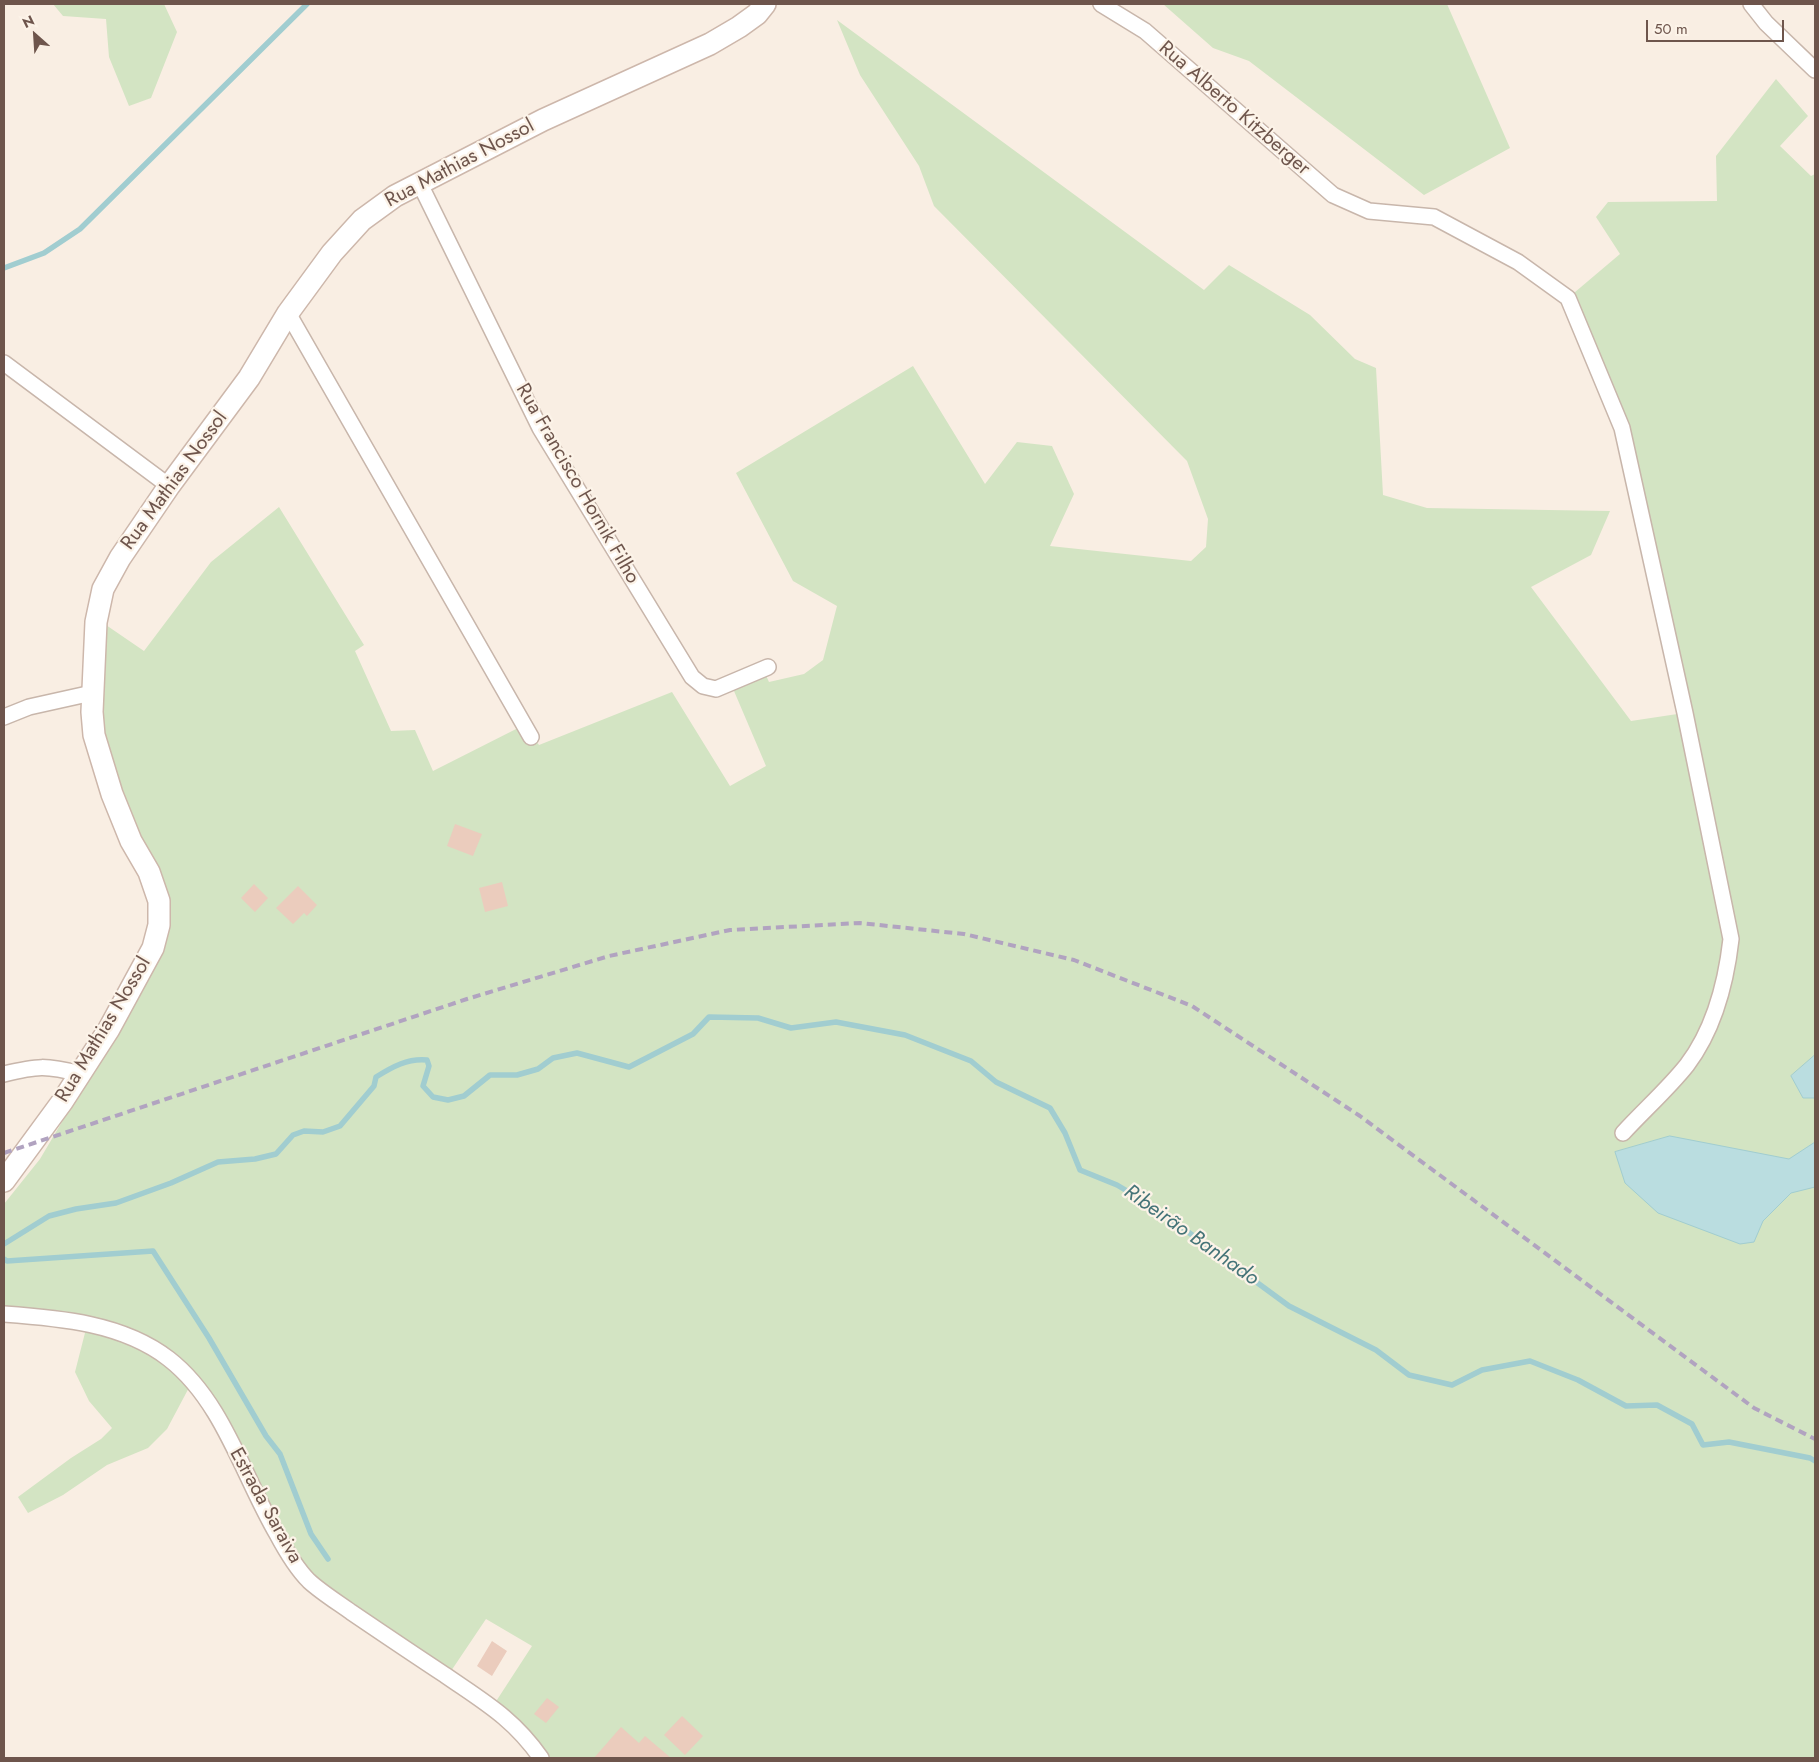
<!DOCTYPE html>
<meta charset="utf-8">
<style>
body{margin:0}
#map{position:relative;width:1819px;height:1762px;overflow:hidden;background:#f9eee3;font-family:Jost,sans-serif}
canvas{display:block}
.frame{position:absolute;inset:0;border:5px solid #6e554c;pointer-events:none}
.north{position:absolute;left:10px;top:10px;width:50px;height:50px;-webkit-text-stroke:4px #fcf3e8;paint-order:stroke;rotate:334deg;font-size:14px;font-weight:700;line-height:20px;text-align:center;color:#6e554c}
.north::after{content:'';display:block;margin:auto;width:18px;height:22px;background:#6e554c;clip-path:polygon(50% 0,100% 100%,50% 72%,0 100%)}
.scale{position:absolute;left:1646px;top:20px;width:138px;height:22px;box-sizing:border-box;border:2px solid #6e554c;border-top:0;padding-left:6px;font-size:15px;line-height:18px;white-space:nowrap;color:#6e554c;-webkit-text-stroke:4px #fcf3e8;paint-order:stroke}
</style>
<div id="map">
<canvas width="1819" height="1762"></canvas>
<div class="frame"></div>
<div class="north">N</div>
<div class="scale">50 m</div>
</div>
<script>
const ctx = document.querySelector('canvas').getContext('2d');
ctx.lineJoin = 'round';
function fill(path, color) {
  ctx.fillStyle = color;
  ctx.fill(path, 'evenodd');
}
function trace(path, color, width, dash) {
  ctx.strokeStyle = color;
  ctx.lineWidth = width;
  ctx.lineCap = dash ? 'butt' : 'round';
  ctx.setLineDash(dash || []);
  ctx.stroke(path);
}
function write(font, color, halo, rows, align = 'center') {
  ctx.font = font + ' Jost,sans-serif';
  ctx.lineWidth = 4.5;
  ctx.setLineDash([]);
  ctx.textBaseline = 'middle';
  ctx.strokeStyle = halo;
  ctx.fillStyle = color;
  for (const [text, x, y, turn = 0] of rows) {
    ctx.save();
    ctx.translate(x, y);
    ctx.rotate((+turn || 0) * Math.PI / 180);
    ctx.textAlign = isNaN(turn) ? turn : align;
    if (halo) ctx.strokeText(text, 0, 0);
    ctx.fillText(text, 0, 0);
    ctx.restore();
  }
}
const green = new Path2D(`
 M 53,4 L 164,4 L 177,32 L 151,98 L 129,106 L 109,57 L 106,19 L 63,16 Z
 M 1163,4 L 1447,4 L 1510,148 L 1424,195 L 1249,61 L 1213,48 Z
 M 837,20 L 1204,290 L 1229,265 L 1310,315 L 1355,359 L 1376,368 L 1383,495 L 1427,508 L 1610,511 L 1591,555 L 1531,587 L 1631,721 L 1684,713 L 1622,428 L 1568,298 L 1620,254 L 1596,217 L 1608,202 L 1717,201 L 1716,156 L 1776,79 L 1808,116 L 1780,146 L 1811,176 L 1815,174 L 1815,1758 L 541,1758 L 493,1706 L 532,1646 L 486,1619 L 447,1677 L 308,1580 L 192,1382 L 167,1429 L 148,1448 L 107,1465 L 63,1495 L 28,1513 L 18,1497 L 71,1458 L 101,1439 L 112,1428 L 89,1401 L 75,1372 L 87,1325 L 4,1314 L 4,1204 L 40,1159 L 114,1034 L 165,925 L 117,792 L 102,733 L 106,625 L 144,651 L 211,562 L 279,507 L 364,645 L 355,651 L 391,731 L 415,730 L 433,771 L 524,725 L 539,745 L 672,692 L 730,786 L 766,766 L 731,684 L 763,669 L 769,682 L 804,674 L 823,660 L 837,606 L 793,581 L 736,473 L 913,366 L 985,484 L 1017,442 L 1052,446 L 1074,494 L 1050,546 L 1191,561 L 1206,547 L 1208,519 L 1187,461 L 934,206 L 919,166 L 860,75 Z`);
const water = new Path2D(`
 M 1815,1055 L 1815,1098 L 1803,1098 L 1791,1076 Z
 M 1670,1136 L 1789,1159 L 1815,1142 L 1815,1187 L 1791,1193 L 1763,1221 L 1754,1242 L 1740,1244 L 1658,1213 L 1625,1183 L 1615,1152 Z`);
const stream = new Path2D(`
 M 4,268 L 44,253 L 80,229 L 307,4
 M 4,1244 L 49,1216 L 76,1209 L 116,1203 L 171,1183 L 218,1162 L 255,1159 L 276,1154 L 293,1135 L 304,1131 L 323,1132 L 340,1126 L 374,1086 L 376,1077 C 392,1067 408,1058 427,1060 L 429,1066 L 423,1086 L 433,1097 L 448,1100 L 464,1096 L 490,1075 L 517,1075 L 538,1069 L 553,1058 L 577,1053 L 629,1067 L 693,1034 L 709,1017 L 758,1018 L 791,1028 L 836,1022 L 905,1035 L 971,1061 L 996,1082 L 1050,1108 L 1065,1133 L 1080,1170 L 1117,1185 L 1154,1207 L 1289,1306 L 1376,1350 L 1409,1375 L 1452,1385 L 1482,1370 L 1530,1361 L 1578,1380 L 1626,1406 L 1657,1405 L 1692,1424 L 1703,1445 L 1729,1442 L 1810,1458 L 1815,1461
 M 4,1259 L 7,1261 L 153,1251 L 209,1338 L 266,1436 L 280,1454 L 311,1534 L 328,1559`);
const building = new Path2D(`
 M 455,824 L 482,834 L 473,856 L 447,846 Z
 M 502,882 L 508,906 L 485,912 L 479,888 Z
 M 254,884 L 268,898 L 255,912 L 241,898 Z
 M 298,886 L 317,905 L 307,916 L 304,913 L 293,924 L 276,908 Z
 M 492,1641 L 507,1651 L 492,1676 L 477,1666 Z
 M 547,1698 L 559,1707 L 546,1723 L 534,1714 Z
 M 682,1716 L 703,1736 L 685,1755 L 664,1735 Z
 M 621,1727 L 639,1743 L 645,1736 L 671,1758 L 594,1758 Z`);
const street = new Path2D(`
 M 1101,4 L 1145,31 L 1333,195 L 1369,211 L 1434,217 L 1518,262 L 1568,298 L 1622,428 L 1685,713 L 1731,939 C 1726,983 1715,1028 1687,1065 C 1668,1089 1644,1110 1623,1133
 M 1751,4 L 1766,23 L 1815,70
 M 420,184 L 540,428 L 692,677 L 703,686 L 716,689 L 768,667
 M 288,313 L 531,737
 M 4,363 L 169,486
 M 4,717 L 29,707 L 92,693
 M 4,1074 C 37,1066 46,1065 80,1074
 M 4,1314 C 59,1318 123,1323 169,1359 C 223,1401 243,1476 277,1534 C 285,1549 296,1568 309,1581 C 321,1592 337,1602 351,1612 C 382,1633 413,1654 445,1675 C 484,1702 513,1718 541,1758`);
const secondary = new Path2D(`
 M 4,1181 L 62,1102 L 109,1029 L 153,948 L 159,925 L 159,901 L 149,872 L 131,841 L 112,794 L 94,735 L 92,712 L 96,622 L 103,589 L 120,558 L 169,486 L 249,378 L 288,313 L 332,253 L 362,220 L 395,196 L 543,120 L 710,44 L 739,27 L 757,14 L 765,4`);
const rail = new Path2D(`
 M 4,1153 L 467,999 L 609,956 L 730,930 L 860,923 L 964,934 L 1074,960 L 1192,1006 L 1360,1116 L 1754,1408 L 1815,1439`);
const streetNames = [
 ["Rua Alberto Kitzberger",1234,109,41],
 ["Rua Mathias Nossol",460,164,-28],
 ["Rua Mathias Nossol",175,481,-54],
 ["Rua Francisco Hornik Filho",577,484,60],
 ["Rua Mathias Nossol",104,1030,-59],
 ["Estrada Saraiva",265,1506,61]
];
const waterNames = [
 ["Ribeirão Banhado",1191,1236,35]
];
fill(green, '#d3e4c3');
fill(water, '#badde0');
trace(water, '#a1cdd0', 1);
trace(stream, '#a1cdd0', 5.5);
fill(building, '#ebccbd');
trace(street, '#c8b6ab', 18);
trace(secondary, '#cdb7ab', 24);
trace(street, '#fff', 15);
trace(secondary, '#fff', 21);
trace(rail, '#b1a3c0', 4, [8, 5]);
write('20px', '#6e554c', '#fcf3e8', streetNames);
write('italic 21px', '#457478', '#fcf3e8', waterNames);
</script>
